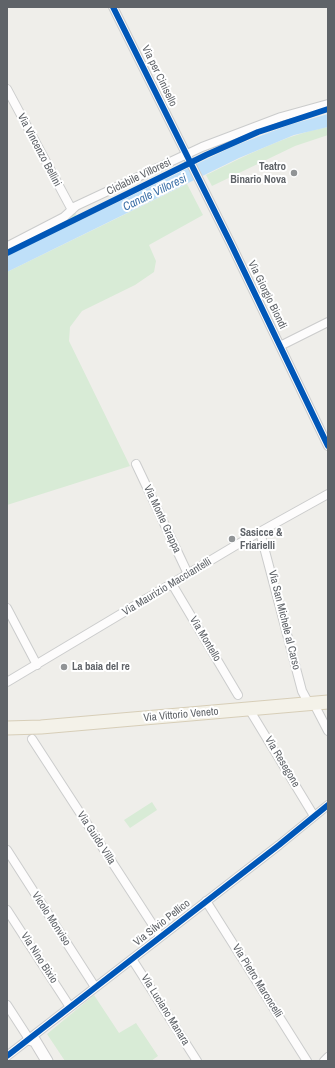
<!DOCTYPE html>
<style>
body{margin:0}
#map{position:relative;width:335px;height:1068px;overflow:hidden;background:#efeeea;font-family:"Archivo Narrow",sans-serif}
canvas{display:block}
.frame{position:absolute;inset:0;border:8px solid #5f6368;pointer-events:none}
</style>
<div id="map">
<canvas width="335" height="1068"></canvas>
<div class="frame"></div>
</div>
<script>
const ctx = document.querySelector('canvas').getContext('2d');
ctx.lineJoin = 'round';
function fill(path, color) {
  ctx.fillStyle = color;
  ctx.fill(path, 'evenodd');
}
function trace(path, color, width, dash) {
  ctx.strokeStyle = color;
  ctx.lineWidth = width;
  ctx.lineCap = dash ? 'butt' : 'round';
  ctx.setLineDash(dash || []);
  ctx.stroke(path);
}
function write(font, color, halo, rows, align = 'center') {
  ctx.font = font + ' "Archivo Narrow",sans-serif';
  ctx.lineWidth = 4;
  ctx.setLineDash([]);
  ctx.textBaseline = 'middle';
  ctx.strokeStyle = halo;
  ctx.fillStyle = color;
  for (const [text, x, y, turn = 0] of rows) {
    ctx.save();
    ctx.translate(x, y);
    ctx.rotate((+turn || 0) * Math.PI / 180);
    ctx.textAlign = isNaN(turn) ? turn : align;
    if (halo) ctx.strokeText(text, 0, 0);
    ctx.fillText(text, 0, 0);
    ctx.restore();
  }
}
const green = new Path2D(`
 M 328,127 L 328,135 L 295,146 L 212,186 L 206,175 C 246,156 284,135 328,127 Z
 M 187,184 L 203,215 L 149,245 L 156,261 L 154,272 L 135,285 L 82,311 L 70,327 L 69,341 L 130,466 L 7,505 L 7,272 Z
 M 75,213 L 80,221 L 7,256 L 7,247 Z
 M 152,802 L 157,810 L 130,828 L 124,820 Z
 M 94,995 L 119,1033 L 136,1023 L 158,1056 L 151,1061 L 65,1061 L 47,1034 Z`);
const water = new Path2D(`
 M 328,114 L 328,127 L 294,135 L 239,158 L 7,272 L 7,256 L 27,246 L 234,146 L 289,125 Z`);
const street = new Path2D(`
 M 113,7 L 231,244 L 328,446
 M 7,89 L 72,210
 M 8,246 L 64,217 L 76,206 L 202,147 L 281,117 L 328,104
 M 280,346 L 328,322
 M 136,464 L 188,574
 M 260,532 L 302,691 L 308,702 L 314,704 L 328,731
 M 172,584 L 238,695
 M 7,608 L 37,665
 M 7,682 L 238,544 L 328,494
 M 249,709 L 314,816
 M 32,739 L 160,936
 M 7,850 L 95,987
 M 206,901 L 307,1061
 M 7,910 L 70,1007
 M 132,959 L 197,1061
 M 7,1005 L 29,1039
 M 7,1056 L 279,845 L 328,805
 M 324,1061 L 328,1057`);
const secondary = new Path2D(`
 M 29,1039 L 35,1041 L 47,1061`);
const primary = new Path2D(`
 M 7,728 L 41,727 L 328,702`);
const cycleway = new Path2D(`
 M 113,7 L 231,244 L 328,446
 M 7,253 L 206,155 L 258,132 L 328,109
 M 7,1056 L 279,845 L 328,805`);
const markers = [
 [294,173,4,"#919496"],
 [232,539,4,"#919496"],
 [64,667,4,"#919496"]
];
const streetNames = [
 ["Via per Cinisello",159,76,64],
 ["Via Vincenzo Bellini",39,150,62],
 ["Ciclabile Villoresi",139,177,-26],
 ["Via Giorgio Biondi",267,295,64],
 ["Via Monte Grappa",162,519,65],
 ["Via Maurizio Macciantelli",167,587,-31],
 ["Via San Michele al Carso",284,620,76],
 ["Via Montello",205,639,59],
 ["Via Vittorio Veneto",181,715,-5],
 ["Via Resegone",282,762,59],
 ["Via Guido Villa",96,838,57],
 ["Vicolo Monviso",51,919,57],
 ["Via Silvio Pellico",162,923,-38],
 ["Via Nino Bixio",39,958,57],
 ["Via Pietro Maroncelli",257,981,58],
 ["Via Luciano Manara",165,1010,58]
];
const poiNames = [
 ["Teatro",286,167,"right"],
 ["Binario Nova",286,180,"right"],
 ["Sasicce &",240,533],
 ["Friarielli",240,546],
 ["La baia del re",72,667]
];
const waterNames = [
 ["Canale Villoresi",155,193,-26]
];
fill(green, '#d8ebd6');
fill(water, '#bfe0f9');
trace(street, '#cbcccc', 10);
trace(secondary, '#cacacb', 13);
trace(primary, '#d7ceb8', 15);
trace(street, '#fdfcfc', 8);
trace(secondary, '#fdfcfc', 11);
trace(primary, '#f4f2e9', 13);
trace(cycleway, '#0057b8', 6);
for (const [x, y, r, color] of markers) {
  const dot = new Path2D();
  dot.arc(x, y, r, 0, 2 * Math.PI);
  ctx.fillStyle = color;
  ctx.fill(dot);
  trace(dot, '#fff', 1.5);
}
write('11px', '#5f6368', '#fff', streetNames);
write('bold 11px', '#5f6368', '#fff', poiNames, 'left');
write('italic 12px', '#4174aa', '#fff', waterNames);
</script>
